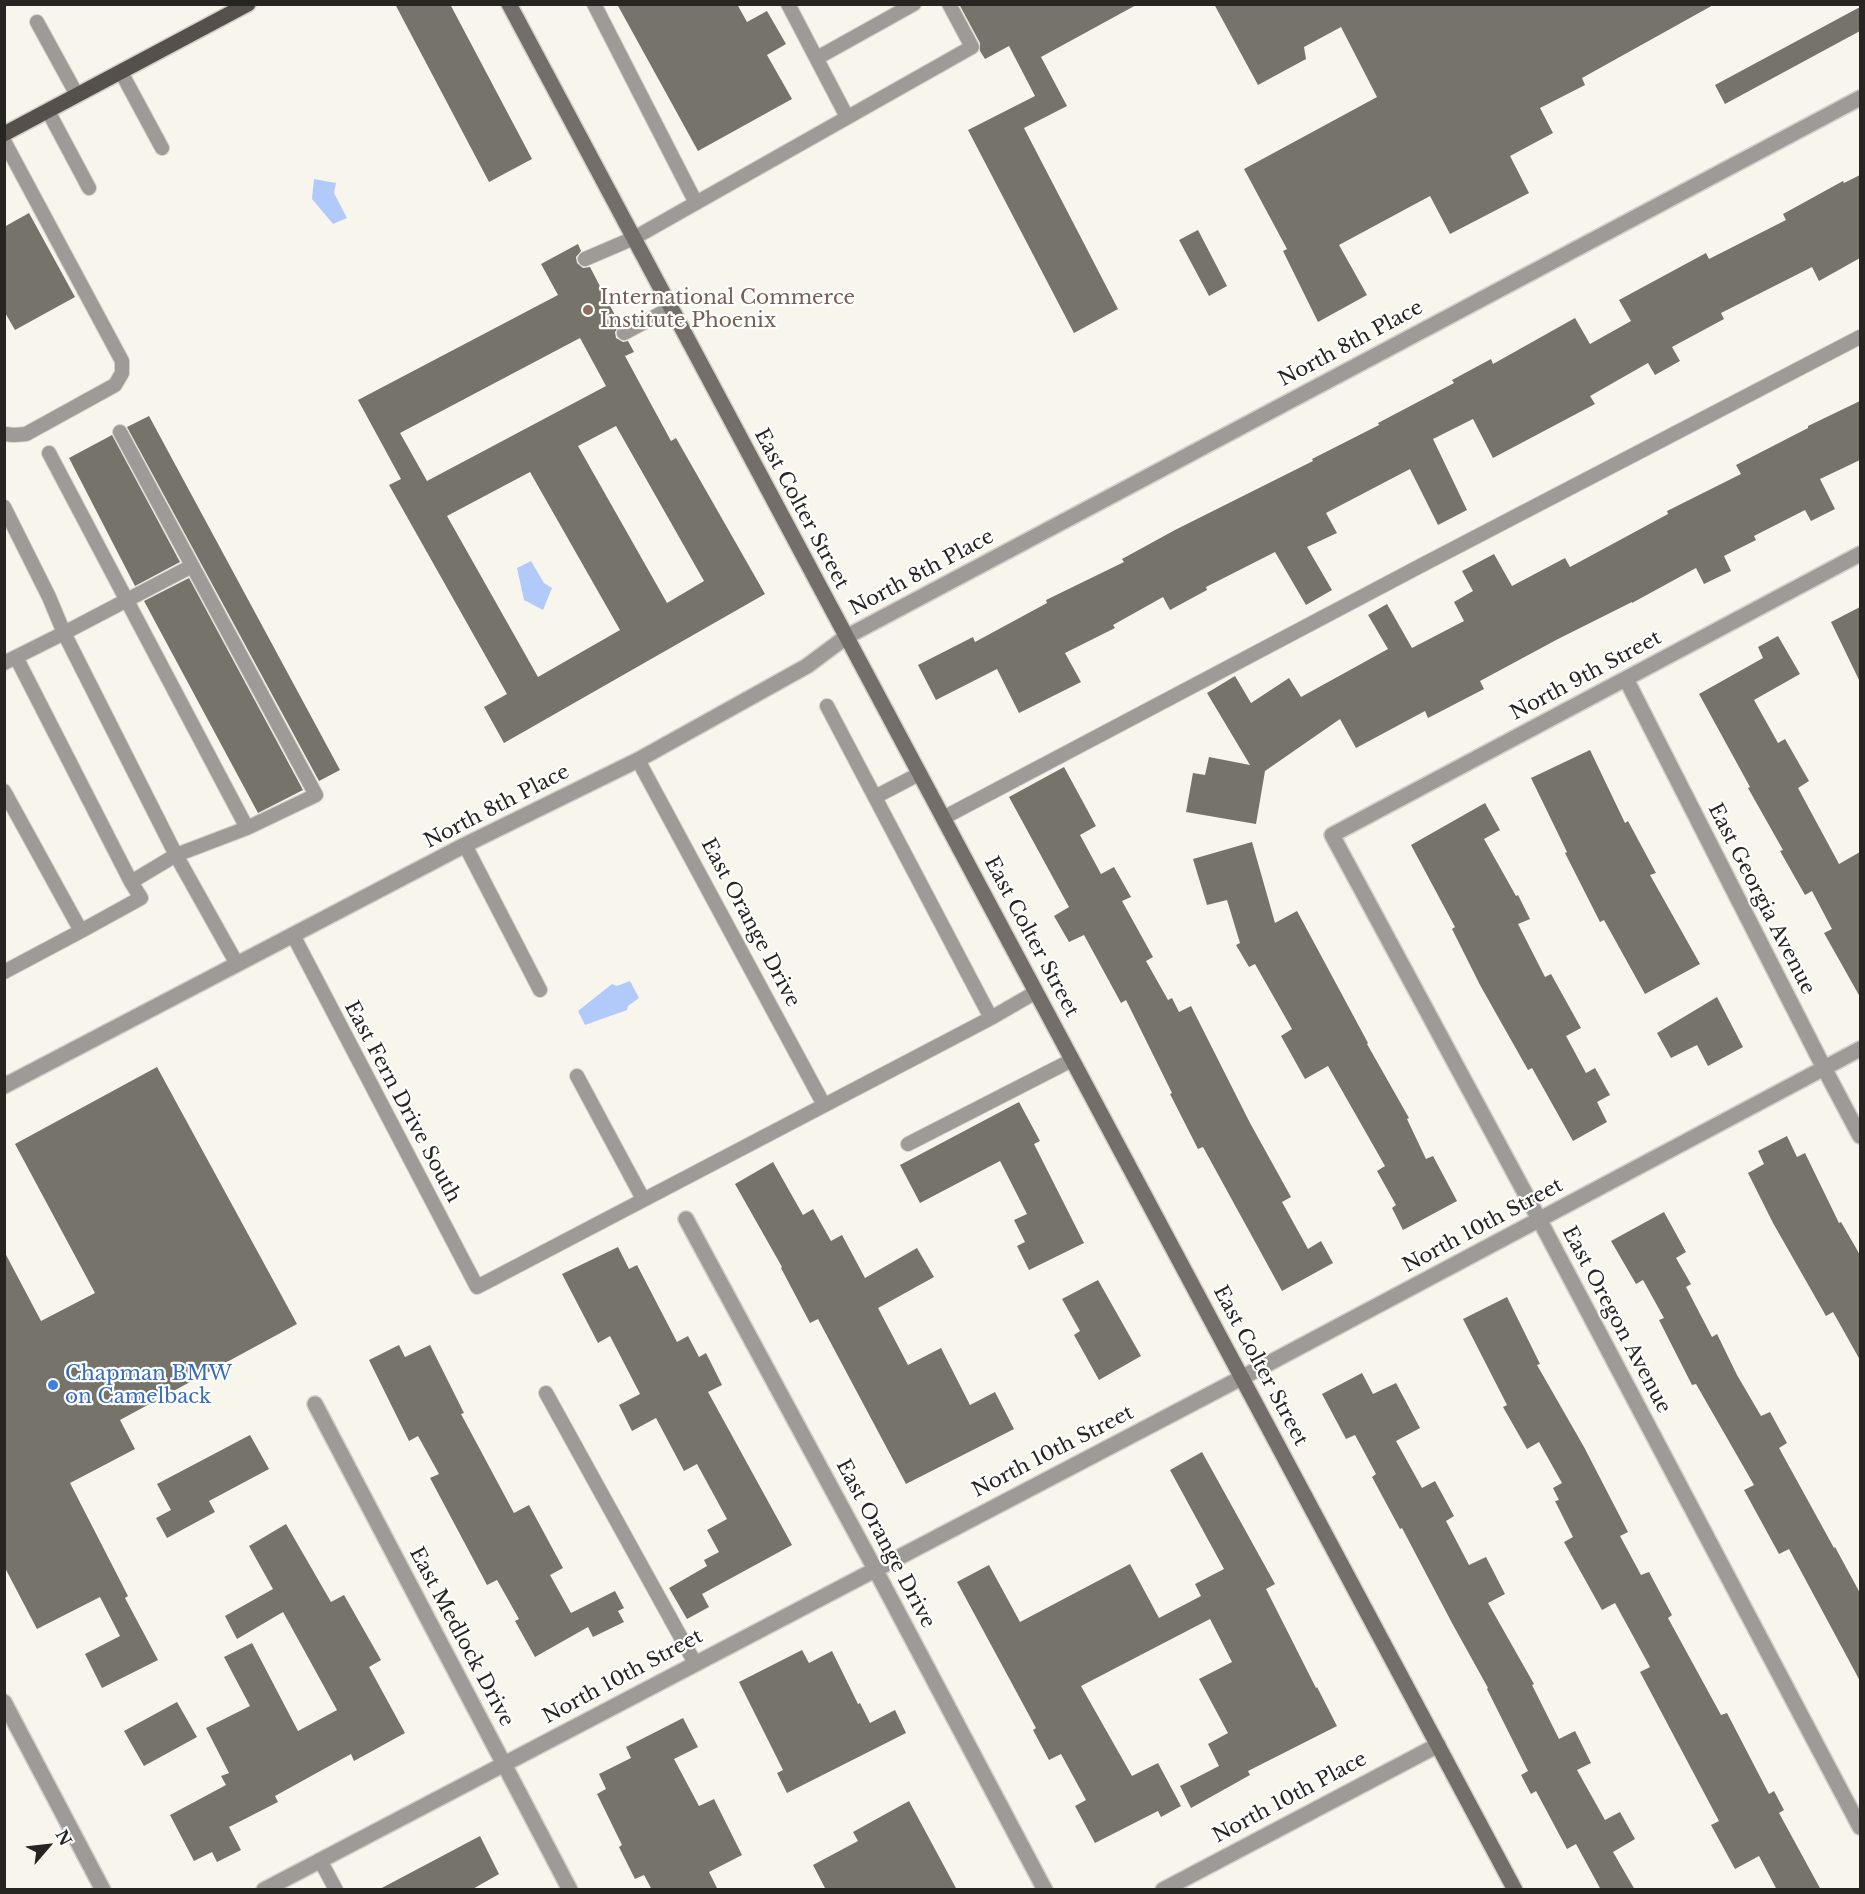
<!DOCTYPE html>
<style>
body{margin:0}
#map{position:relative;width:1865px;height:1894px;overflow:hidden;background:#f8f6ec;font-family:"Libre Baskerville",serif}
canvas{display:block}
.frame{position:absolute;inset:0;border:6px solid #262522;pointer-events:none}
.north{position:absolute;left:18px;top:1816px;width:60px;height:60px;-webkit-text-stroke:4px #fff;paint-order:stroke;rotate:62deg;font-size:16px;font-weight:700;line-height:24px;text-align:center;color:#262522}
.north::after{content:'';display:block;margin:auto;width:21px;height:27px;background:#262522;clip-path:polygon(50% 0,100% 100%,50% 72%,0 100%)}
</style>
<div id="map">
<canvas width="1865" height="1894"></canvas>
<div class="frame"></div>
<div class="north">N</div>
</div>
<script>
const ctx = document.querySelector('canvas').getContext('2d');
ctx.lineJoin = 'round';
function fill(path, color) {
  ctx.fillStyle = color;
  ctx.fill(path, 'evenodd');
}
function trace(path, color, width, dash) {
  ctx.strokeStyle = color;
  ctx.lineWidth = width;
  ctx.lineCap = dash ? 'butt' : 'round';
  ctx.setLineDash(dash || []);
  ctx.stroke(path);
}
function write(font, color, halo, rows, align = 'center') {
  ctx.font = font + ' "Libre Baskerville",serif';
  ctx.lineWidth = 4.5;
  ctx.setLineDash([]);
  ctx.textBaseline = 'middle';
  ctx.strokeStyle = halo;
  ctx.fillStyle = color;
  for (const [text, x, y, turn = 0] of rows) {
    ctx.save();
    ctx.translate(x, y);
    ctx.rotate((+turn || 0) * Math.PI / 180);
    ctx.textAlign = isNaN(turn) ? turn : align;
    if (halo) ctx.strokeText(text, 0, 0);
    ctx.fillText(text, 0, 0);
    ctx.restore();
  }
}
const water = new Path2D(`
 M 314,179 L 336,183 L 334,193 L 347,218 L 333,224 L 312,199 Z
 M 531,561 L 544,583 L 552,588 L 543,610 L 524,600 L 517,568 Z
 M 630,981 L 639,998 L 628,1006 L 627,1010 L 585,1025 L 578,1011 L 612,984 L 617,986 Z`);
const building = new Path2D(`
 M 395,4 L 450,4 L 532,159 L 489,182 Z
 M 617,4 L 737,4 L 747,22 L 767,11 L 786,44 L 767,55 L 792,99 L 698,151 Z
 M 959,4 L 1138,4 L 1041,57 L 1067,106 L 1024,128 L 1118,309 L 1074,333 L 968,130 L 1035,96 L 1009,46 L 985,59 L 980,51 L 980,43 Z
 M 1214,4 L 1715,4 L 1582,78 L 1585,85 L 1540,108 L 1553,133 L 1510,156 L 1529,193 L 1450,234 L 1430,196 L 1339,245 L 1367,295 L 1318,322 L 1283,251 L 1287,249 L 1244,169 L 1377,97 L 1341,27 L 1304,47 L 1306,59 L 1258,85 Z
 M 1860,7 L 1860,31 L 1725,104 L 1715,85 Z
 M 1860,175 L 1860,258 L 1819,281 L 1812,267 L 1721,313 L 1724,319 L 1672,347 L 1680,361 L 1655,375 L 1648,363 L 1590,396 L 1595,404 L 1493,458 L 1473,419 L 1433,439 L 1467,510 L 1438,525 L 1410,469 L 1326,513 L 1337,533 L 1307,547 L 1332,590 L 1306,605 L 1275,552 L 1206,587 L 1207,590 L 1170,610 L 1163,597 L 1113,625 L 1115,628 L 1065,653 L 1081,682 L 1019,713 L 997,669 L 936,700 L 918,665 L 973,637 L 975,642 L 1047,603 L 1046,600 L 1124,562 L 1122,559 L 1175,530 L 1313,461 L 1312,459 L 1379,425 L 1378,423 L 1454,383 L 1452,380 L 1491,359 L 1493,364 L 1575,318 L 1590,344 L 1631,321 L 1619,300 L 1706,253 L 1709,259 L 1786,220 L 1783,214 L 1843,181 L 1844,183 Z
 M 29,213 L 75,297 L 15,330 L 4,311 L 4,227 Z
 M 1198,230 L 1227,286 L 1209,296 L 1179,240 Z
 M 578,244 L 581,251 L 576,257 L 577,263 L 583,268 L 590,267 L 620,325 L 615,332 L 616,338 L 623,342 L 628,341 L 634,352 L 625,356 L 671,441 L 676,438 L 765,594 L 504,743 L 484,707 L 507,694 L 389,485 L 401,479 L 358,400 L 558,295 L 541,264 ZM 580,338 L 606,386 L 427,481 L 400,433 ZM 616,426 L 704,581 L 667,603 L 578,446 ZM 530,472 L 620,630 L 538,677 L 447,516 Z
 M 1860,401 L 1860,460 L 1820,479 L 1835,509 L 1811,521 L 1805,510 L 1754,536 L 1756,540 L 1724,556 L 1731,571 L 1704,584 L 1696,568 L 1632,603 L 1632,602 L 1558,639 L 1480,681 L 1484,689 L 1428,718 L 1425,711 L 1356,748 L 1340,719 L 1265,771 L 1256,824 L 1186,812 L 1193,773 L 1205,775 L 1209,757 L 1250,765 L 1207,693 L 1235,676 L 1251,703 L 1289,678 L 1301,697 L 1388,649 L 1368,615 L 1387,604 L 1412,648 L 1464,621 L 1454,602 L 1473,591 L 1462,571 L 1494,554 L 1512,586 L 1565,558 L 1570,567 L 1668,514 L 1667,511 L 1741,474 L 1736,465 L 1808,428 L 1808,426 Z
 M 149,416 L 340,770 L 319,781 L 127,427 Z
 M 112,435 L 180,562 L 135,586 L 69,458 Z
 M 189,578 L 303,790 L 258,813 L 144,601 Z
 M 1860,607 L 1860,682 L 1831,622 Z
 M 1778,636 L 1800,674 L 1754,700 L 1778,743 L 1785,739 L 1809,781 L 1798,788 L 1839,864 L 1860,852 L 1860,997 L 1824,933 L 1832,929 L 1812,891 L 1805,895 L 1780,851 L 1783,850 L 1748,788 L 1750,787 L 1699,694 L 1763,658 L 1758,647 Z
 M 1590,750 L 1625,823 L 1628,821 L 1656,873 L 1650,875 L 1700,964 L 1645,994 L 1604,920 L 1600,922 L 1565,853 L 1567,852 L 1531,778 Z
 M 1064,767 L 1096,826 L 1080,835 L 1101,874 L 1114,867 L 1131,897 L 1122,901 L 1153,957 L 1146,961 L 1168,1000 L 1172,998 L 1179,1012 L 1191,1006 L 1250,1123 L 1291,1197 L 1282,1202 L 1308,1249 L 1321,1241 L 1333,1263 L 1282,1291 L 1203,1147 L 1198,1149 L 1170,1094 L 1172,1093 L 1126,1000 L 1121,1003 L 1084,935 L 1069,942 L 1054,916 L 1069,907 L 1009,797 Z
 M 1485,803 L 1500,830 L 1484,839 L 1516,896 L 1518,895 L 1530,919 L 1518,924 L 1545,977 L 1551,974 L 1581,1028 L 1566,1036 L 1586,1073 L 1595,1068 L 1610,1095 L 1597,1102 L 1607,1122 L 1573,1141 L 1532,1068 L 1528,1070 L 1480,985 L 1452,929 L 1455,927 L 1411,845 Z
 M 1252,842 L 1275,923 L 1297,911 L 1368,1043 L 1367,1044 L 1409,1118 L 1407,1119 L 1426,1159 L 1433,1156 L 1457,1201 L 1403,1230 L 1392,1208 L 1396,1205 L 1377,1171 L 1385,1166 L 1328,1066 L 1305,1079 L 1281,1036 L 1292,1029 L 1255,964 L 1249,967 L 1236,945 L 1240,943 L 1227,900 L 1207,905 L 1193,859 Z
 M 1717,997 L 1743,1047 L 1708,1066 L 1697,1045 L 1671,1058 L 1657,1033 Z
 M 157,1067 L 297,1324 L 120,1420 L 135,1449 L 70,1483 L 128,1596 L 125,1598 L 158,1660 L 102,1688 L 85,1654 L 120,1636 L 100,1597 L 37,1629 L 4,1566 L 4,1251 L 41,1321 L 95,1293 L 15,1144 Z
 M 1019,1102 L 1040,1141 L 1034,1144 L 1084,1243 L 1029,1270 L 1017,1246 L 1025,1242 L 1014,1220 L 1027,1214 L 1000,1161 L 920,1203 L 900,1165 Z
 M 1787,1136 L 1797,1157 L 1805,1153 L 1839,1223 L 1841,1222 L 1860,1255 L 1860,1360 L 1833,1312 L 1826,1316 L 1773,1223 L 1748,1173 L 1764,1164 L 1758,1151 Z
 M 773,1162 L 803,1215 L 813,1209 L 831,1241 L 842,1235 L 865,1278 L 917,1248 L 934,1277 L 878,1308 L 908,1365 L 941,1348 L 970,1405 L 995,1392 L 1014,1429 L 906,1484 L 818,1319 L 810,1323 L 781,1268 L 782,1267 L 735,1184 Z
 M 1664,1212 L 1686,1252 L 1676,1258 L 1691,1284 L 1686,1287 L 1712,1337 L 1717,1334 L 1737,1375 L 1761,1416 L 1770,1412 L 1787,1443 L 1779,1448 L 1834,1548 L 1835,1547 L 1860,1593 L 1860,1681 L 1789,1549 L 1779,1554 L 1744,1490 L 1754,1485 L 1696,1384 L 1692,1385 L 1659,1320 L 1664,1318 L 1643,1280 L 1636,1284 L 1611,1241 Z
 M 618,1247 L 629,1269 L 637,1265 L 677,1342 L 688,1336 L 699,1357 L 706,1353 L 722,1385 L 708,1392 L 792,1545 L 702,1594 L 709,1607 L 687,1619 L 669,1588 L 707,1566 L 704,1560 L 719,1552 L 707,1530 L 727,1519 L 697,1464 L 684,1471 L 656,1418 L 632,1431 L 619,1405 L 640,1394 L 610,1336 L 598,1343 L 562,1274 Z
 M 1098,1280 L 1141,1356 L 1099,1380 L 1074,1335 L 1080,1331 L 1062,1299 Z
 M 1507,1297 L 1540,1364 L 1537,1365 L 1584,1447 L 1628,1532 L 1620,1536 L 1641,1575 L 1649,1572 L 1672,1615 L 1668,1618 L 1721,1715 L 1727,1713 L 1769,1794 L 1774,1791 L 1784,1810 L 1779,1813 L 1821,1890 L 1777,1890 L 1759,1856 L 1735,1869 L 1711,1825 L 1719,1821 L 1640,1672 L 1650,1667 L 1615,1603 L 1602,1610 L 1564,1542 L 1573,1537 L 1555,1501 L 1559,1500 L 1553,1488 L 1562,1483 L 1539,1442 L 1527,1449 L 1503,1407 L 1507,1405 L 1463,1319 Z
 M 399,1345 L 405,1357 L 430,1345 L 464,1413 L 461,1414 L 514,1513 L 529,1505 L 563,1568 L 550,1575 L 571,1613 L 615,1591 L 624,1608 L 618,1611 L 624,1622 L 593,1637 L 588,1627 L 535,1657 L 515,1621 L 519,1619 L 497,1580 L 487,1585 L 430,1478 L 439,1474 L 418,1436 L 409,1441 L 369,1360 Z
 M 1362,1373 L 1373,1394 L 1396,1383 L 1420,1428 L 1396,1441 L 1422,1488 L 1435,1481 L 1454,1516 L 1446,1521 L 1469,1565 L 1486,1557 L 1505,1594 L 1488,1603 L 1534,1684 L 1532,1685 L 1559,1739 L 1575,1731 L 1591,1763 L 1577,1770 L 1605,1820 L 1620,1812 L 1635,1839 L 1613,1852 L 1635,1890 L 1601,1890 L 1576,1844 L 1567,1849 L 1536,1791 L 1531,1794 L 1521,1775 L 1528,1771 L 1487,1689 L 1488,1688 L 1452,1623 L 1402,1528 L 1400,1529 L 1372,1477 L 1376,1474 L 1355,1435 L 1346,1439 L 1322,1394 Z
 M 250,1435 L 269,1469 L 209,1501 L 215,1512 L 167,1538 L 156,1518 L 171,1510 L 157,1484 Z
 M 1202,1452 L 1275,1584 L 1266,1589 L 1316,1688 L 1317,1687 L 1337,1726 L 1248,1771 L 1250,1775 L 1191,1808 L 1180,1786 L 1219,1766 L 1208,1744 L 1228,1733 L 1199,1679 L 1232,1662 L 1210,1619 L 1081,1686 L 1132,1776 L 1158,1763 L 1181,1806 L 1161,1817 L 1158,1811 L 1095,1843 L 1075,1806 L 1086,1800 L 1061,1754 L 1049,1760 L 1033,1730 L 1036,1728 L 957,1582 L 989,1565 L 1020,1622 L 1130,1564 L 1159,1618 L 1201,1596 L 1195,1584 L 1224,1569 L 1170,1470 Z
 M 286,1524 L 331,1602 L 344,1595 L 381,1660 L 369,1667 L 405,1733 L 354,1761 L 351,1754 L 275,1796 L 278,1802 L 229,1827 L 241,1850 L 217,1862 L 212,1852 L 194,1861 L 170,1815 L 226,1785 L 221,1776 L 229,1773 L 206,1728 L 250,1706 L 224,1657 L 252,1643 L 298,1731 L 337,1710 L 283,1612 L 237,1639 L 225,1616 L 273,1589 L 249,1546 Z
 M 802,1650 L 809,1663 L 832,1651 L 858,1704 L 860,1703 L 870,1723 L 895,1710 L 906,1733 L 787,1793 L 777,1773 L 783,1770 L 739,1682 Z
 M 177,1702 L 197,1737 L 144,1766 L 124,1731 Z
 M 683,1718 L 698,1747 L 674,1759 L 699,1806 L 714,1799 L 742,1855 L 709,1872 L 718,1890 L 652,1890 L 644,1875 L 635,1879 L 619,1847 L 622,1845 L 597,1794 L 606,1789 L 599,1774 L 631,1758 L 626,1747 Z
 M 909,1801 L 957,1890 L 826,1890 L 813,1865 L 858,1841 L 853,1832 Z
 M 480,1836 L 499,1874 L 471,1890 L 378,1890 Z`);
const lane = new Path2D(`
 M 594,4 L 696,203
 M 788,4 L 847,117
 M 37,22 L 77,95
 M 817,58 L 914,4
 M 121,72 L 162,148
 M 48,111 L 89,188
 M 4,141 L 122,361 L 122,373 L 115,385 L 26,434 L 14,435 L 4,434
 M 585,259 L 634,238 L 972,47 L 949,4
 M 624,333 L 671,308
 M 49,453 L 247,828
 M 4,507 L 49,597 L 64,633 L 192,566
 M 16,657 L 131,882
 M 4,663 L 64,633 L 176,855 L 237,964
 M 827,706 L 991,1018
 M 638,760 L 824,1105
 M 4,791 L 81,931 L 141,898 L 131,882 L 176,855 L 247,828 L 316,795 L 120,432
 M 875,797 L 919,774
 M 943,818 L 1424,564 L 1860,337
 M 465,845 L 540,990
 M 293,935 L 477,1287 L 991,1018 L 1036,992
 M 4,972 L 81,931
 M 577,1076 L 643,1199
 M 908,1144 L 1072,1060
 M 546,1393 L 695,1663
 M 320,1860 L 336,1890`);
const street = new Path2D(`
 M 1860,554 L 1332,835 L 1539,1219 L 1860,1827
 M 1626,679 L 1824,1068 L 1860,1136
 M 4,1086 L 465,845 L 638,760 L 807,666 L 846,637 L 1860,98
 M 686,1219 L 875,1569 L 1045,1890
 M 315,1404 L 570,1890
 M 4,1702 L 103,1890
 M 264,1890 L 1243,1377 L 1860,1049
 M 1163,1890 L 1438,1745`);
const secondary = new Path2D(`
 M 509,4 L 1515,1890`);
const primary = new Path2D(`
 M 4,134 L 248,4`);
const markers = [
 [588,310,6,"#8d6e63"],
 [53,1385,6,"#3f7fe0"]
];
const educationNames = [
 ["International Commerce",600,298],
 ["Institute Phoenix",600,321]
];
const streetNames = [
 ["North 8th Place",1351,344,-28],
 ["East Colter Street",801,509,62],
 ["North 8th Place",922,573,-28],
 ["North 9th Street",1586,676,-28],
 ["North 8th Place",497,807,-27],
 ["East Georgia Avenue",1761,899,63],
 ["East Orange Drive",750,923,62],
 ["East Colter Street",1031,937,62],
 ["East Fern Drive South",402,1102,62],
 ["North 10th Street",1483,1226,-28],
 ["East Oregon Avenue",1616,1320,62],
 ["East Colter Street",1260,1366,62],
 ["North 10th Street",1053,1452,-27],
 ["East Orange Drive",885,1544,62],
 ["East Medlock Drive",461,1637,62],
 ["North 10th Street",623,1677,-28],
 ["North 10th Place",1290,1798,-28]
];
const shopNames = [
 ["Chapman BMW",65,1374],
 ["on Camelback",65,1397]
];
fill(water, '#b2cafa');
fill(building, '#75736a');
trace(lane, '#d2d0c8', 16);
trace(street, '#d2d0c8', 18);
trace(secondary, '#d2d0c8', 18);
trace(primary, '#d2d0c8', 18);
trace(lane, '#9d9a97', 14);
trace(street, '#9d9a97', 15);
trace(secondary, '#736e6a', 15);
trace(primary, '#55504b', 15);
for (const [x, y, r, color] of markers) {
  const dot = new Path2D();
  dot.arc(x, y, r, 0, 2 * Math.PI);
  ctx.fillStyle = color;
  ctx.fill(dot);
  trace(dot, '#fff', 2);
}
write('20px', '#785e54', '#fff', educationNames, 'left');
write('20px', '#262522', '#fff', streetNames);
write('20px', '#366cbe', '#fff', shopNames, 'left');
</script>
